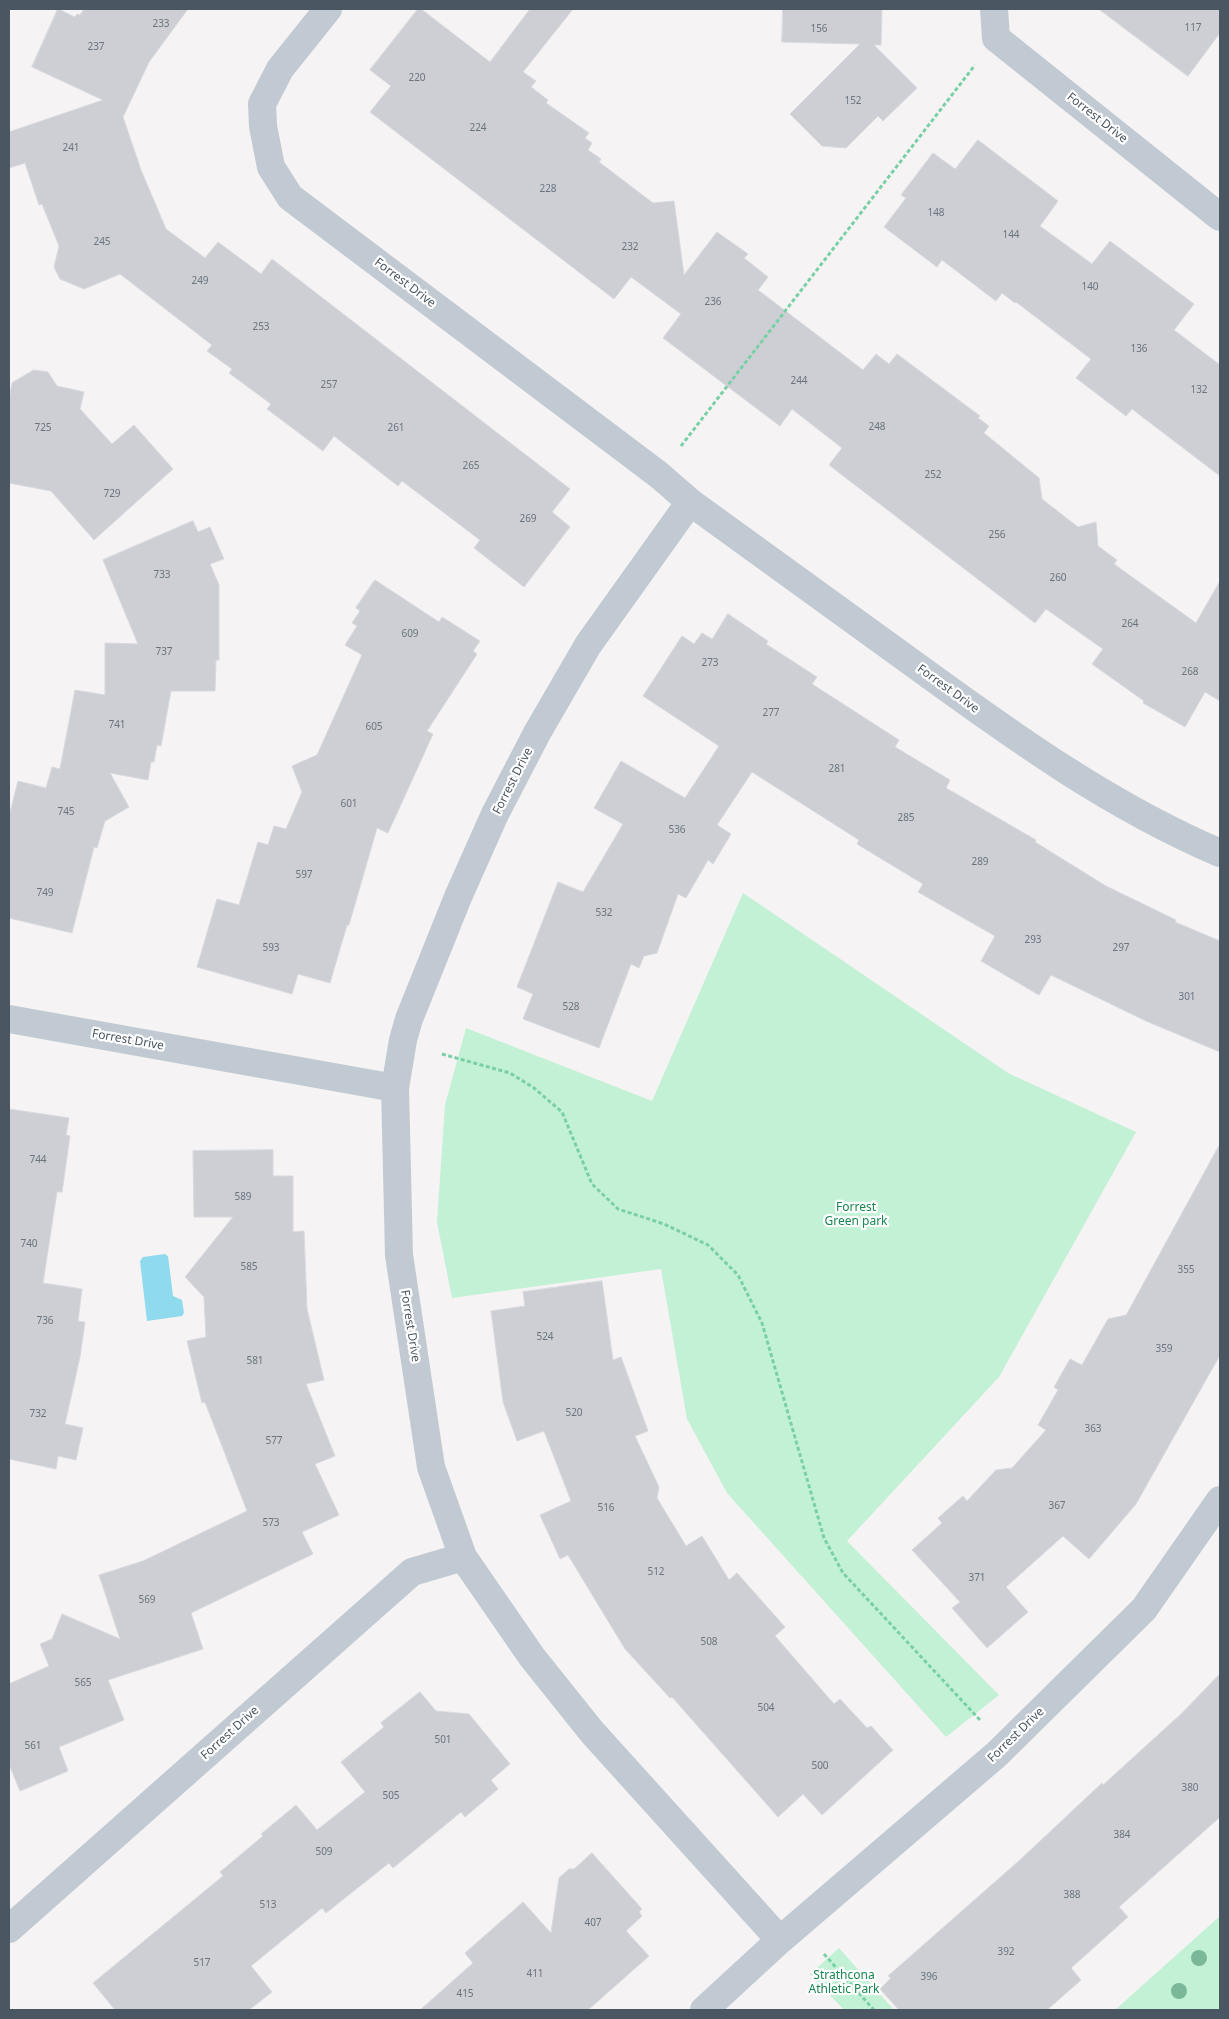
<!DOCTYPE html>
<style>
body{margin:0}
#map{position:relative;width:1229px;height:2019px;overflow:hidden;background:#f5f3f3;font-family:"Noto Sans",sans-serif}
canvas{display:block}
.frame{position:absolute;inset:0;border:10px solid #4a5661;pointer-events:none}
</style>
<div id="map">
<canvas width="1229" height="2019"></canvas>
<div class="frame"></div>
</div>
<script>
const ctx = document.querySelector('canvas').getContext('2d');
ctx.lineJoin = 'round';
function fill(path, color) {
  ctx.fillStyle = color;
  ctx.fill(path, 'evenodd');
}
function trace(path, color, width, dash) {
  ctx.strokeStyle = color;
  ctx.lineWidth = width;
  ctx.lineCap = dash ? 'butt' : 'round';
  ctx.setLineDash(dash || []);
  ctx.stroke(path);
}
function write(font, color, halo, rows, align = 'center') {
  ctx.font = font + ' "Noto Sans",sans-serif';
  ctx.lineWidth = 4.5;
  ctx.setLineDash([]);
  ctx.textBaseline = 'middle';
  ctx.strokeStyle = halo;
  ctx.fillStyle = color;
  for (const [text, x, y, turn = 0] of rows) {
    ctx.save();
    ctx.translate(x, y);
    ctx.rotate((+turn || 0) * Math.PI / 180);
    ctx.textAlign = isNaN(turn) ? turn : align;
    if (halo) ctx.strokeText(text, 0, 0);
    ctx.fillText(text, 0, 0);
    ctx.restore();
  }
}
const green = new Path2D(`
 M 743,893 L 1008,1073 L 1136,1132 L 999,1377 L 847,1541 L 999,1695 L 946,1737 L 727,1493 L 687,1419 L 661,1269 L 452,1298 L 437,1222 L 445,1105 L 466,1028 L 652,1101 Z
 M 1220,1916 L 1220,2010 L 1115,2010 Z
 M 839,1948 L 894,2010 L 844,2010 L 810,1974 Z`);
const water = new Path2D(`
 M 165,1254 L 168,1256 L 173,1296 L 182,1300 L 184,1313 L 182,1316 L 147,1321 L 140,1261 L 143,1257 Z`);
const building = new Path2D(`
 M 58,9 L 75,17 L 77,14 L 80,15 L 84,9 L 188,9 L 149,62 L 123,117 L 141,170 L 166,229 L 205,258 L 218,242 L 261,274 L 272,259 L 570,489 L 552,512 L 570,527 L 524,587 L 474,548 L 480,540 L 402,481 L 398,486 L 334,436 L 323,451 L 267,409 L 271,404 L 229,373 L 232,369 L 207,351 L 212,345 L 120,274 L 84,289 L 60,279 L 54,267 L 59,246 L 42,204 L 39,205 L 25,163 L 9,168 L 9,132 L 103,100 L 32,67 Z
 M 418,9 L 421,9 L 490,62 L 530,9 L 573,9 L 523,72 L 536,81 L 531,87 L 548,100 L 546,103 L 589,133 L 585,138 L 592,143 L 588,150 L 601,159 L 599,162 L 653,203 L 674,201 L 684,275 L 717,232 L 748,254 L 744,258 L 768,277 L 758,290 L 863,370 L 876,354 L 889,364 L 897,354 L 980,416 L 978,418 L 989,426 L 984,433 L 1039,478 L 1042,499 L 1078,527 L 1096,522 L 1098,546 L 1117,560 L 1114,564 L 1196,623 L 1220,581 L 1220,701 L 1205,692 L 1185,727 L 1143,703 L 1144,701 L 1092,664 L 1103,649 L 1046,609 L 1035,623 L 829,465 L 842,448 L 792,409 L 780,426 L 663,338 L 681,314 L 631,277 L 614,299 L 370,112 L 391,86 L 370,70 Z
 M 783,9 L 882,9 L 881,45 L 874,45 L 917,88 L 883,121 L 878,116 L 846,148 L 822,146 L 790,114 L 860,44 L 782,42 Z
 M 1099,9 L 1220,9 L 1220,33 L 1188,76 Z
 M 978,140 L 1058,201 L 1040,226 L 1092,264 L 1110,241 L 1194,304 L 1174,330 L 1220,365 L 1220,476 L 1132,409 L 1126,416 L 1076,378 L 1091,359 L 1016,302 L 1015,303 L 1002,293 L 996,301 L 942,260 L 937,267 L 884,227 L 906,198 L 901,195 L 933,153 L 955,169 Z
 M 34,370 L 48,372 L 57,386 L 84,392 L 80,409 L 112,444 L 134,425 L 173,469 L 94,540 L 51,491 L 9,483 L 9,400 L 12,383 Z
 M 193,521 L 198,532 L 210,527 L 224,559 L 210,564 L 219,585 L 219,660 L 216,660 L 215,691 L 171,691 L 161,746 L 157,745 L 154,762 L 151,762 L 148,780 L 110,773 L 129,807 L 105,821 L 97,848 L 94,847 L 72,933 L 9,918 L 9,816 L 18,781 L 46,788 L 52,767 L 60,769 L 75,690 L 105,695 L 105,643 L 138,644 L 103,560 Z
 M 375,580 L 439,622 L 442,617 L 480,641 L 473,651 L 477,654 L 427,731 L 433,734 L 388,833 L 377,828 L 349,925 L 347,925 L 330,983 L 298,974 L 292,994 L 197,967 L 217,899 L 239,905 L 258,842 L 268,845 L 274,826 L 286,829 L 302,792 L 292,766 L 317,755 L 362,655 L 345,645 L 357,626 L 352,623 L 360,611 L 356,608 Z
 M 728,614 L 768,641 L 766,644 L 817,677 L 812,684 L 899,740 L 895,747 L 950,780 L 946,788 L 1036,840 L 1035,842 L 1106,886 L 1176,920 L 1175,922 L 1220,941 L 1220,1052 L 1146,1021 L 1051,975 L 1039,995 L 981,961 L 995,936 L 918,892 L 923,884 L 857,844 L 859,840 L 752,772 L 717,825 L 731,834 L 713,864 L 708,860 L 686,898 L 678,894 L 657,953 L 644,956 L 639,968 L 631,964 L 599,1048 L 523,1019 L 533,994 L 517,987 L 558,882 L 583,892 L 623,824 L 594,808 L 621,761 L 685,798 L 719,746 L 643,696 L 682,636 L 694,644 L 702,633 L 712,639 Z
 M 9,1109 L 69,1118 L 66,1135 L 70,1136 L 62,1192 L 57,1192 L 43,1283 L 82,1289 L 78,1321 L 85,1322 L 80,1357 L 65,1424 L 83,1428 L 76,1460 L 58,1456 L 56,1469 L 9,1459 Z
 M 1220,1144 L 1220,1355 L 1136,1504 L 1089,1559 L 1063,1536 L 1006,1587 L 1028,1612 L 987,1648 L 952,1608 L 960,1602 L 912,1550 L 942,1523 L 938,1518 L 963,1496 L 967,1501 L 996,1470 L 1012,1468 L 1046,1430 L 1038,1425 L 1058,1390 L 1054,1387 L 1070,1359 L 1082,1365 L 1108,1319 L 1126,1315 Z
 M 273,1150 L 273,1176 L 293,1176 L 293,1232 L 304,1231 L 307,1309 L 324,1380 L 306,1384 L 335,1456 L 315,1464 L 339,1515 L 302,1532 L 313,1554 L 191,1613 L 203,1649 L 108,1680 L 124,1720 L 59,1747 L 68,1771 L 20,1791 L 9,1764 L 9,1684 L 49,1666 L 40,1644 L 52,1639 L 62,1614 L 120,1639 L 99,1575 L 143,1561 L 247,1511 L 205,1402 L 202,1403 L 187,1341 L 206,1337 L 204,1297 L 185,1277 L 233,1217 L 194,1217 L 193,1151 Z
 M 602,1281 L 613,1360 L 621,1357 L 648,1431 L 635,1436 L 659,1487 L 657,1498 L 686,1546 L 702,1536 L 729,1580 L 737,1573 L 785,1627 L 775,1636 L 834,1704 L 840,1699 L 867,1728 L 871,1726 L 893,1750 L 822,1815 L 803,1794 L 778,1817 L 672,1697 L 670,1698 L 625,1649 L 568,1555 L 560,1559 L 540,1515 L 571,1501 L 544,1431 L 517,1441 L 503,1402 L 491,1311 L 525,1306 L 523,1292 Z
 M 1220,1674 L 1220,1817 L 1119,1907 L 1128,1917 L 1071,1968 L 1081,1980 L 1047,2010 L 899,2010 L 880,1989 L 891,1978 L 888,1976 L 1021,1859 L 1102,1783 L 1103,1785 L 1181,1714 Z
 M 420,1692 L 436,1711 L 469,1714 L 510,1764 L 491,1780 L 498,1789 L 465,1817 L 461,1812 L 393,1868 L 389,1863 L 326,1913 L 322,1908 L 251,1966 L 272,1992 L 249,2010 L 115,2010 L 93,1983 L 223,1876 L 220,1872 L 263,1836 L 261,1834 L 296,1805 L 317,1830 L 365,1792 L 341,1762 L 384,1727 L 381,1723 Z
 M 592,1853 L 642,1909 L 639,1912 L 642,1916 L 626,1931 L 649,1956 L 588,2010 L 420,2010 L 473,1963 L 465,1953 L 523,1902 L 551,1933 L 559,1878 L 569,1869 L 574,1869 Z`);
const path = new Path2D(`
 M 681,446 L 975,65
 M 442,1054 L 510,1073 L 534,1088 L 562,1112 L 592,1184 L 618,1209 L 664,1224 L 708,1245 L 738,1275 L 762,1323 L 824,1538 L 843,1573 L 980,1720
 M 824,1954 L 874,2010`);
const minor = new Path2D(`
 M 328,9 L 280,69 L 262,104 L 263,126 L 271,167 L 290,197 L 659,475 L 690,502 C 767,558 845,614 922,670 C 1017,739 1112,807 1220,853
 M 994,9 L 996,38 L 1220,217
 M 690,502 L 588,645 L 537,733 L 495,814 L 458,897 L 409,1019 L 403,1040 L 395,1088 L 399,1255 L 431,1467 L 463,1557 L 532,1657 L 592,1732 L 780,1940
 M 9,1019 L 395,1088
 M 9,1929 L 412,1572 L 463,1557
 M 704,2010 L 780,1940 L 997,1754 L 1144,1609 L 1220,1500`);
const trees = [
 [1199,1958],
 [1179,1991]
];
const numberNames = [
 ["233",161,24],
 ["117",1193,28],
 ["156",819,29],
 ["237",96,47],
 ["220",417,78],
 ["152",853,101],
 ["224",478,128],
 ["241",71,148],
 ["228",548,189],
 ["148",936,213],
 ["144",1011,235],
 ["245",102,242],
 ["232",630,247],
 ["249",200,281],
 ["140",1090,287],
 ["236",713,302],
 ["253",261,327],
 ["136",1139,349],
 ["244",799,381],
 ["257",329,385],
 ["132",1199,390],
 ["248",877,427],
 ["725",43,428],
 ["261",396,428],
 ["265",471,466],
 ["252",933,475],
 ["729",112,494],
 ["269",528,519],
 ["256",997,535],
 ["733",162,575],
 ["260",1058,578],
 ["264",1130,624],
 ["609",410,634],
 ["737",164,652],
 ["273",710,663],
 ["268",1190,672],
 ["277",771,713],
 ["741",117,725],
 ["605",374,727],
 ["281",837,769],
 ["601",349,804],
 ["745",66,812],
 ["285",906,818],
 ["536",677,830],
 ["289",980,862],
 ["597",304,875],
 ["749",45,893],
 ["532",604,913],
 ["293",1033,940],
 ["593",271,948],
 ["297",1121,948],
 ["301",1187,997],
 ["528",571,1007],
 ["744",38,1160],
 ["589",243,1197],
 ["740",29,1244],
 ["585",249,1267],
 ["355",1186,1270],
 ["736",45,1321],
 ["524",545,1337],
 ["359",1164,1349],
 ["581",255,1361],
 ["520",574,1413],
 ["732",38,1414],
 ["363",1093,1429],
 ["577",274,1441],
 ["367",1057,1506],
 ["516",606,1508],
 ["573",271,1523],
 ["512",656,1572],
 ["371",977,1578],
 ["569",147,1600],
 ["508",709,1642],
 ["565",83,1683],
 ["504",766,1708],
 ["501",443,1740],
 ["561",33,1746],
 ["500",820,1766],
 ["380",1190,1788],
 ["505",391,1796],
 ["384",1122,1835],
 ["509",324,1852],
 ["388",1072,1895],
 ["513",268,1905],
 ["407",593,1923],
 ["392",1006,1952],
 ["517",202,1963],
 ["411",535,1974],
 ["396",929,1977],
 ["415",465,1994]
];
const streetNames = [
 ["Forrest Drive",1097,118,38],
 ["Forrest Drive",405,283,37],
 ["Forrest Drive",948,689,36],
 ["Forrest Drive",513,781,-63],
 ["Forrest Drive",128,1040,10],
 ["Forrest Drive",410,1326,81],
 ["Forrest Drive",230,1733,-42],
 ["Forrest Drive",1016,1735,-44]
];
const parkNames = [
 ["Forrest",856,1208],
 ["Green park",856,1222],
 ["Strathcona",844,1976],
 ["Athletic Park",844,1990]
];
fill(green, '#c3f1d5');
fill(water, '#90daee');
fill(building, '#cdcfd5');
trace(building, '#d7d9de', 1);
trace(path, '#7ad0a6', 3, [4, 2.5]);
trace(minor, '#c1cad2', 28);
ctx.fillStyle = '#7bb799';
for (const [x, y] of trees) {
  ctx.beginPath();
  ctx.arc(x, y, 8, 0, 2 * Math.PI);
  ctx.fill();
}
write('10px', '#6b747e', null, numberNames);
write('12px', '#4a5661', '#fff', streetNames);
write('12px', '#17864f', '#fff', parkNames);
</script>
